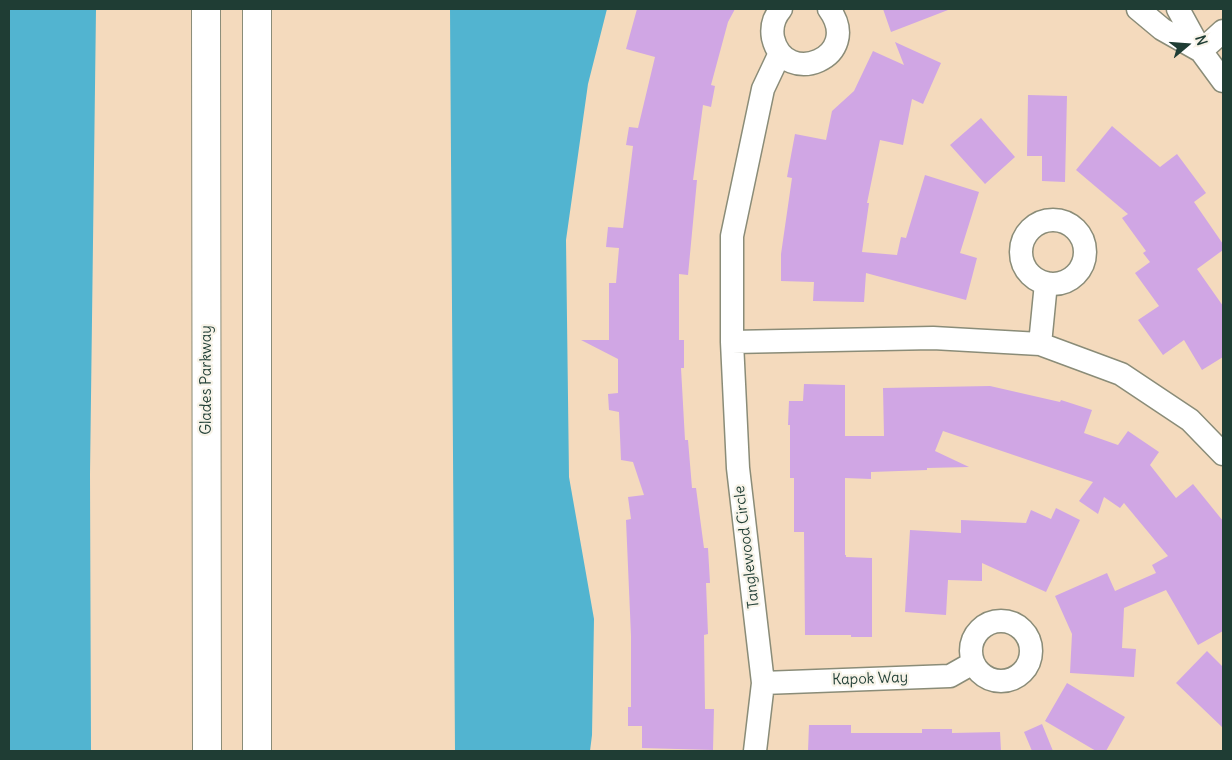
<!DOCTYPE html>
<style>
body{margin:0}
#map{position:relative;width:1232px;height:760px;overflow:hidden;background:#f4dabd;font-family:Delius,sans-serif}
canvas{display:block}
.frame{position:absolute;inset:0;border:10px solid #1f3d34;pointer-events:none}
.north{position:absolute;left:1162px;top:20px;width:50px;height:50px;-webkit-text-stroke:4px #f7f3e8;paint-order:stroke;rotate:72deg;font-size:14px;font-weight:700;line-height:20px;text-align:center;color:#1f3d34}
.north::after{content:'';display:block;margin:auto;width:18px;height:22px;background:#1f3d34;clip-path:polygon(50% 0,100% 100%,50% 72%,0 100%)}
</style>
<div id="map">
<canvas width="1232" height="760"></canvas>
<div class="frame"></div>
<div class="north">N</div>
</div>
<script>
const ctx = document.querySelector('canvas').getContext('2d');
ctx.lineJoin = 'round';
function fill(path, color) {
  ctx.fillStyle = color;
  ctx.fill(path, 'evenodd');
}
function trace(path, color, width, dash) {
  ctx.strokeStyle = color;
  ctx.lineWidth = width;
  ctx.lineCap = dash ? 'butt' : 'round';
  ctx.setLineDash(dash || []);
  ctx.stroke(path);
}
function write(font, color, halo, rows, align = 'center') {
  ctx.font = font + ' Delius,sans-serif';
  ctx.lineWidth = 4.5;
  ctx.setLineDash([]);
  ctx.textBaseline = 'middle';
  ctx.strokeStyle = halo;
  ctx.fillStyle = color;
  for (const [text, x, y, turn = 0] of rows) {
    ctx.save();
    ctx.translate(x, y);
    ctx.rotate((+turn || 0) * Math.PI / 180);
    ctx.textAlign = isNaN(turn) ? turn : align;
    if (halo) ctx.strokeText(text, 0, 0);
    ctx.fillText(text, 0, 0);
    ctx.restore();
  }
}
const water = new Path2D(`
 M 9,9 L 96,9 L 90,474 L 91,751 L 9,751 Z
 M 450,9 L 607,9 L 588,84 L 566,240 L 569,477 L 594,619 L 592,735 L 590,751 L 455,751 Z`);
const building = new Path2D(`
 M 637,9 L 735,9 L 728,22 L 711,85 L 715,86 L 711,107 L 703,105 L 693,180 L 697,180 L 688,275 L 679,274 L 679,340 L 684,340 L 684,368 L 681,368 L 685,440 L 688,440 L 692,488 L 696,488 L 704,548 L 708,548 L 710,583 L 706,583 L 708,634 L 704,635 L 705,709 L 714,709 L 713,750 L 642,748 L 642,726 L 628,726 L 628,707 L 631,707 L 631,636 L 626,520 L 631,519 L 628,497 L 644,495 L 633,462 L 621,460 L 619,412 L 609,410 L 608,394 L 618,393 L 618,359 L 581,340 L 609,340 L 609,283 L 616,283 L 619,248 L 606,247 L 608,227 L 623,228 L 633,146 L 626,145 L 629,127 L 638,128 L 655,57 L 626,49 Z
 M 883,9 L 948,9 L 948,10 L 891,32 Z
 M 895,42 L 941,63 L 923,104 L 912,99 L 903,145 L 880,140 L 867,203 L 869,203 L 862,252 L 897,255 L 901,237 L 906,238 L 925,175 L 979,192 L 960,253 L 977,258 L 966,300 L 866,273 L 864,302 L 813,301 L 814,282 L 781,281 L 781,254 L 792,178 L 787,177 L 795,134 L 826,140 L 832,111 L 854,91 L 873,51 L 904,65 Z
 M 1028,95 L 1067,96 L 1065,182 L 1042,181 L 1042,156 L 1027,156 Z
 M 981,118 L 1015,157 L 985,184 L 950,145 Z
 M 1112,126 L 1160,167 L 1177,154 L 1206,193 L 1194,202 L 1223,244 L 1223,250 L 1197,269 L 1223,306 L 1223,357 L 1202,370 L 1184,340 L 1163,355 L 1138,320 L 1159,306 L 1135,273 L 1150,262 L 1143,253 L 1146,251 L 1122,218 L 1128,214 L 1076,170 Z
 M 804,384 L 845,385 L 845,436 L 884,436 L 883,388 L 936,387 L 990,386 L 1060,402 L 1061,400 L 1092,410 L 1084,433 L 1118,445 L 1128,431 L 1159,452 L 1150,465 L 1176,498 L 1193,484 L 1223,521 L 1223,631 L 1198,645 L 1166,590 L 1124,608 L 1122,648 L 1136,649 L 1134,677 L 1070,673 L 1072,634 L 1055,596 L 1107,573 L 1115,591 L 1156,573 L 1152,565 L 1168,556 L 1124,503 L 1120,508 L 1104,497 L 1098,514 L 1079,501 L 1093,482 L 943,431 L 935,451 L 969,467 L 927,468 L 927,470 L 871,472 L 871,479 L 845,478 L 845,555 L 846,555 L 846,557 L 872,558 L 872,637 L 851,637 L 851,635 L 805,635 L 804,532 L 794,532 L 794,478 L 790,478 L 790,425 L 788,425 L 789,401 L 803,401 Z
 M 1056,508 L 1080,520 L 1046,592 L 982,563 L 982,581 L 948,580 L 946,615 L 905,612 L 910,530 L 961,533 L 961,520 L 1026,523 L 1031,510 L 1051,519 Z
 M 1207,651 L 1223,667 L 1223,728 L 1176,683 Z
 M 1067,683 L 1125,717 L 1106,751 L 1096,751 L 1045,721 Z
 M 1042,724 L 1053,751 L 1032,751 L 1024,732 Z
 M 809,725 L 851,725 L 851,733 L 922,733 L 922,729 L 952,729 L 952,733 L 1000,732 L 1001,751 L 808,751 Z`);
const minor = new Path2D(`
 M 781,9 C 774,17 771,27 773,38 C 785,89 864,57 829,9
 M 1138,9 L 1162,29 L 1201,51
 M 1178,9 L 1201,51 L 1223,81
 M 1201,51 L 1223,31
 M1021 252a32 32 0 1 1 64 0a32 32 0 1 1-64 0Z
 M 732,342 L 933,338 L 1040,344 L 1121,374 L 1190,420 L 1223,454
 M 1040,344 L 1046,283
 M971 651a30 30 0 1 1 60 0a30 30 0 1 1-60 0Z
 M 763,683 L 950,676 L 973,663
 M 755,751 L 763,683 L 738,468 L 732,342 L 732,236 L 763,89 L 780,53`);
const primary = new Path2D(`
 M 206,9 L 207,751
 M 257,751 L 257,9`);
const streetNames = [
 ["Glades Parkway",207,380,-90],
 ["Tanglewood Circle",747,547,-97],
 ["Kapok Way",870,679,-2]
];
fill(water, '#52b4d0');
fill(building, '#d0a6e4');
trace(minor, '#8a8c78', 25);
trace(primary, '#8a8c78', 30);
trace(minor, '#fff', 22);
trace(primary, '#fff', 28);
write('15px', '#1f3d34', '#f7f3e8', streetNames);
</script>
